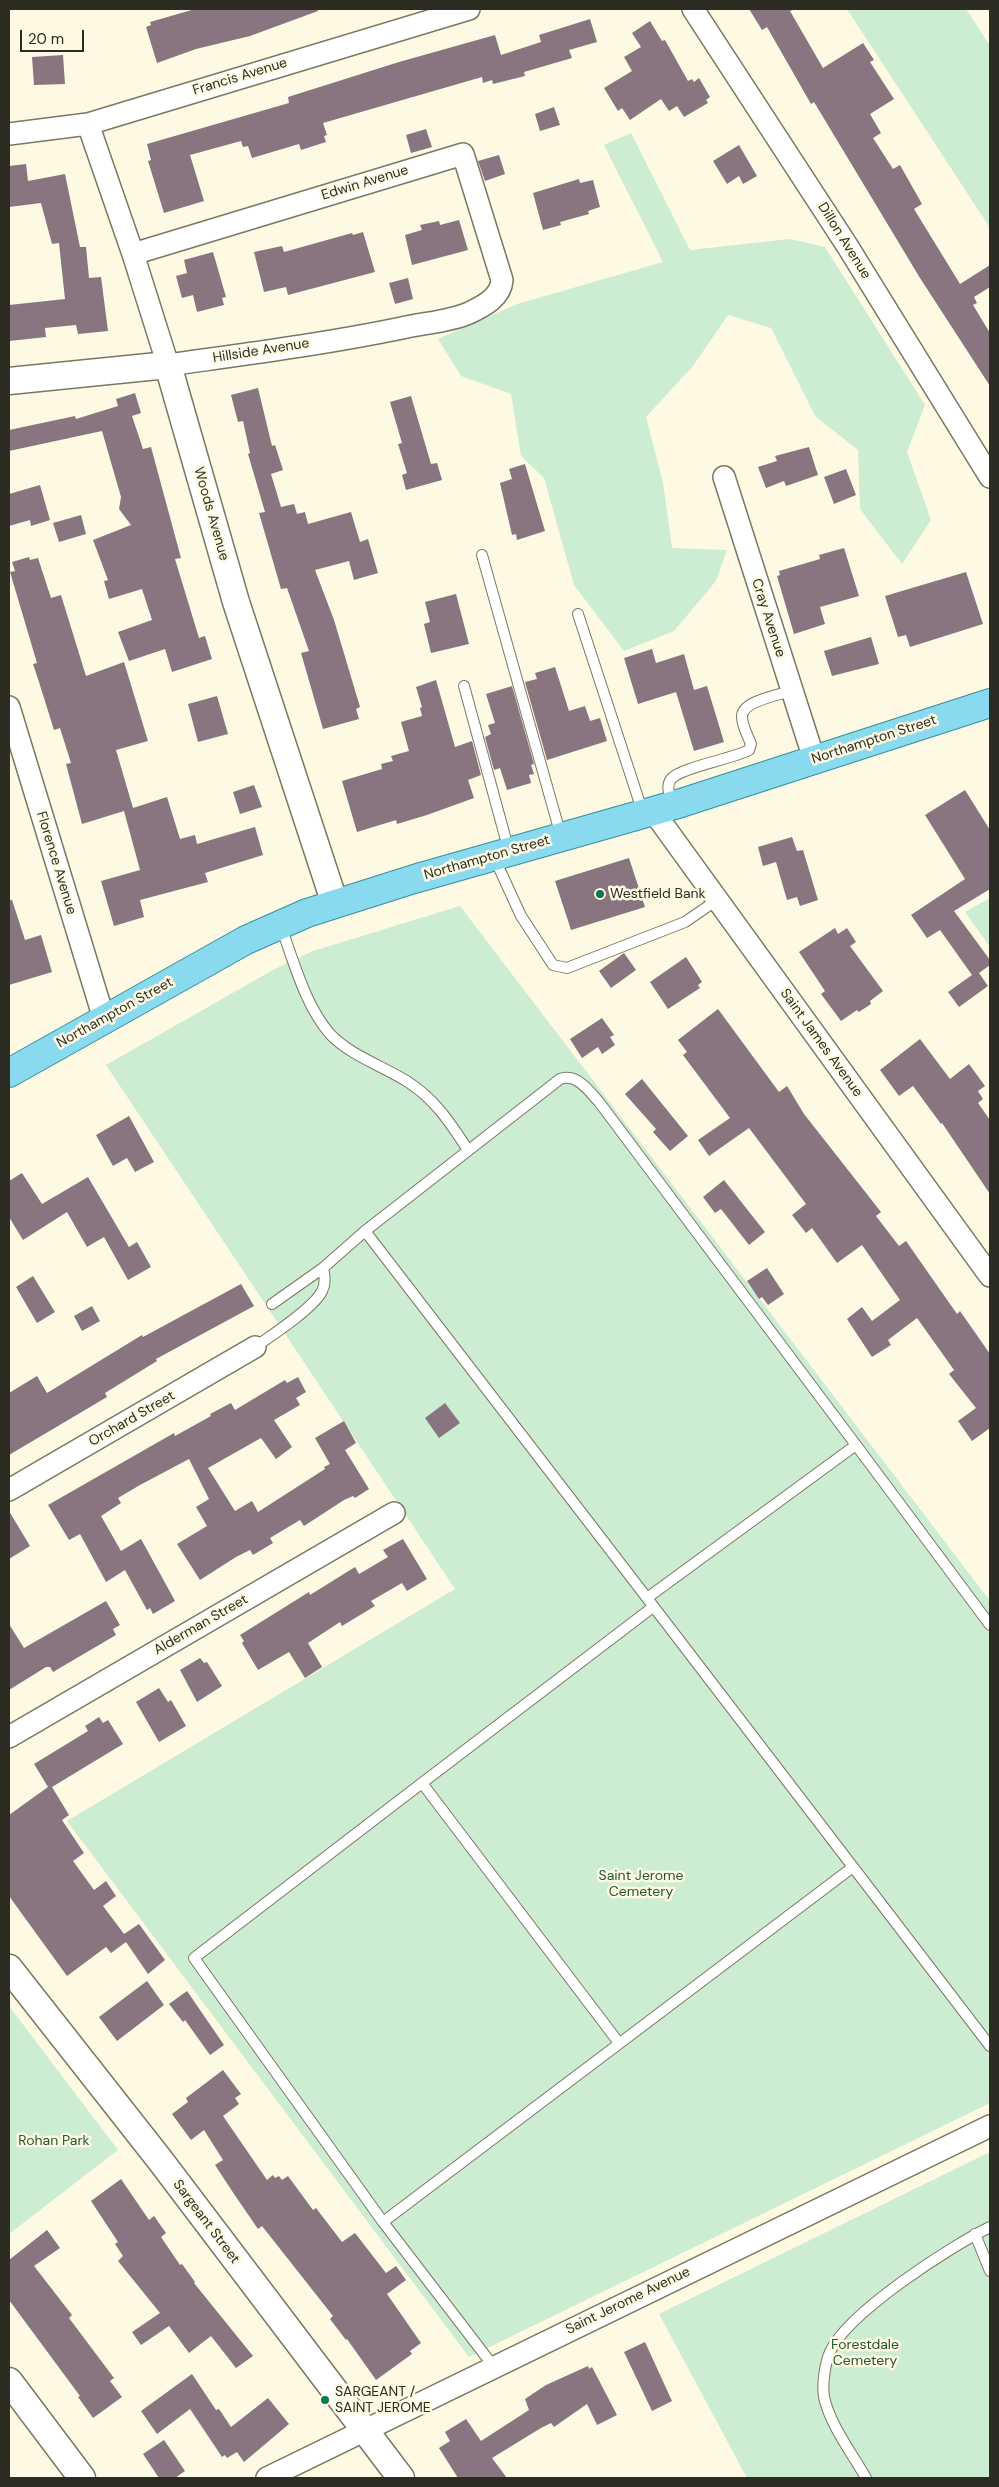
<!DOCTYPE html>
<style>
body{margin:0}
#map{position:relative;width:999px;height:2487px;overflow:hidden;background:#fdf9e3;font-family:"DM Sans",sans-serif}
canvas{display:block}
.frame{position:absolute;inset:0;border:10px solid #2d2c23;pointer-events:none}
.scale{position:absolute;left:20px;top:30px;width:64px;height:22px;box-sizing:border-box;border:2px solid #2d2c23;border-top:0;padding-left:6px;font-size:15px;line-height:18px;white-space:nowrap;color:#2d2c23;-webkit-text-stroke:4px #fdf9e3;paint-order:stroke}
</style>
<div id="map">
<canvas width="999" height="2487"></canvas>
<div class="frame"></div>
<div class="scale">20 m</div>
</div>
<script>
const ctx = document.querySelector('canvas').getContext('2d');
ctx.lineJoin = 'round';
function fill(path, color) {
  ctx.fillStyle = color;
  ctx.fill(path, 'evenodd');
}
function trace(path, color, width, dash) {
  ctx.strokeStyle = color;
  ctx.lineWidth = width;
  ctx.lineCap = dash ? 'butt' : 'round';
  ctx.setLineDash(dash || []);
  ctx.stroke(path);
}
function write(font, color, halo, rows, align = 'center') {
  ctx.font = font + ' "DM Sans",sans-serif';
  ctx.lineWidth = 5;
  ctx.setLineDash([]);
  ctx.textBaseline = 'middle';
  ctx.strokeStyle = halo;
  ctx.fillStyle = color;
  for (const [text, x, y, turn = 0] of rows) {
    ctx.save();
    ctx.translate(x, y);
    ctx.rotate((+turn || 0) * Math.PI / 180);
    ctx.textAlign = isNaN(turn) ? turn : align;
    if (halo) ctx.strokeText(text, 0, 0);
    ctx.fillText(text, 0, 0);
    ctx.restore();
  }
}
const green = new Path2D(`
 M 847,9 L 966,9 L 990,46 L 990,228 Z
 M 631,133 L 690,250 L 790,239 L 825,247 L 925,405 L 907,452 L 931,520 L 902,564 L 860,509 L 858,450 L 815,416 L 771,328 L 728,315 L 693,366 L 646,417 L 663,483 L 672,548 L 727,550 L 716,581 L 674,631 L 624,651 L 574,585 L 544,478 L 521,456 L 511,394 L 461,376 L 438,339 L 517,304 L 663,262 L 604,145 Z
 M 990,898 L 990,947 L 965,912 Z
 M 460,906 L 990,1601 L 990,2103 L 469,2357 L 67,1821 L 455,1589 L 106,1065 L 273,970 L 313,951 Z
 M 9,2006 L 118,2150 L 9,2234 Z
 M 990,2152 L 990,2478 L 747,2478 L 659,2314 Z`);
const building = new Path2D(`
 M 195,9 L 317,9 L 318,11 L 250,36 L 196,49 L 157,63 L 146,27 L 151,25 L 150,22 Z
 M 749,9 L 795,9 L 790,11 L 823,68 L 863,43 L 874,60 L 870,62 L 894,99 L 870,114 L 881,133 L 873,138 L 893,169 L 900,165 L 922,204 L 914,209 L 960,284 L 990,265 L 990,287 L 974,297 L 977,303 L 973,305 L 990,333 L 990,386 L 920,278 L 814,102 L 811,104 L 767,27 L 762,30 Z
 M 590,19 L 597,42 L 569,50 L 572,58 L 524,72 L 525,76 L 493,84 L 492,80 L 483,83 L 482,77 L 323,123 L 327,135 L 324,136 L 326,142 L 301,150 L 299,144 L 252,158 L 248,146 L 243,147 L 241,141 L 190,155 L 204,201 L 164,213 L 148,161 L 151,160 L 147,144 L 289,103 L 288,97 L 399,62 L 495,35 L 501,55 L 541,42 L 539,35 Z
 M 650,21 L 662,41 L 665,40 L 688,81 L 692,79 L 694,82 L 699,78 L 710,97 L 706,100 L 708,103 L 684,117 L 677,106 L 669,111 L 661,99 L 630,120 L 622,108 L 618,111 L 604,88 L 632,71 L 624,57 L 641,47 L 632,33 Z
 M 63,55 L 65,84 L 34,85 L 32,57 Z
 M 554,107 L 560,125 L 540,131 L 535,114 Z
 M 426,129 L 432,147 L 411,153 L 406,135 Z
 M 739,145 L 757,176 L 743,184 L 739,176 L 727,184 L 713,161 Z
 M 499,155 L 505,174 L 485,181 L 478,161 Z
 M 26,164 L 28,181 L 65,174 L 80,247 L 86,247 L 89,278 L 101,277 L 108,331 L 78,334 L 76,325 L 45,328 L 46,337 L 9,341 L 9,305 L 65,299 L 59,243 L 52,244 L 41,203 L 9,207 L 9,166 Z
 M 579,179 L 580,183 L 593,180 L 600,207 L 588,211 L 589,214 L 560,222 L 561,225 L 543,230 L 533,193 Z
 M 459,220 L 468,250 L 412,265 L 405,235 L 422,230 L 420,225 L 439,221 L 440,225 Z
 M 363,232 L 375,272 L 288,295 L 286,287 L 264,292 L 254,252 L 282,246 L 284,252 L 352,233 L 353,235 Z
 M 213,252 L 226,297 L 222,298 L 224,305 L 197,312 L 193,295 L 182,298 L 176,276 L 187,273 L 184,260 Z
 M 408,278 L 413,299 L 395,304 L 389,283 Z
 M 258,388 L 272,446 L 275,445 L 283,470 L 271,474 L 281,507 L 294,504 L 297,514 L 305,512 L 308,524 L 351,512 L 360,542 L 368,539 L 378,573 L 354,580 L 349,561 L 315,570 L 334,620 L 360,707 L 356,709 L 359,719 L 323,729 L 301,653 L 309,651 L 287,588 L 281,589 L 259,513 L 265,512 L 248,454 L 250,453 L 243,421 L 238,422 L 231,395 Z
 M 135,393 L 141,413 L 132,416 L 143,449 L 151,447 L 181,558 L 175,559 L 199,638 L 205,636 L 212,659 L 172,672 L 165,649 L 129,661 L 118,632 L 152,620 L 142,589 L 109,599 L 104,581 L 108,580 L 93,540 L 131,525 L 119,509 L 121,497 L 102,431 L 9,451 L 9,430 L 75,416 L 76,419 L 118,406 L 116,399 Z
 M 411,396 L 431,464 L 437,463 L 442,480 L 406,490 L 402,475 L 407,473 L 398,444 L 402,443 L 390,402 Z
 M 809,447 L 818,475 L 786,486 L 784,481 L 766,488 L 758,467 L 777,461 L 775,456 Z
 M 525,464 L 545,531 L 517,540 L 516,534 L 512,535 L 500,483 L 512,479 L 509,469 Z
 M 846,469 L 856,495 L 834,504 L 824,477 Z
 M 40,485 L 50,520 L 31,526 L 30,520 L 9,526 L 9,494 Z
 M 81,515 L 86,534 L 59,542 L 53,523 Z
 M 844,548 L 859,596 L 820,607 L 825,624 L 794,634 L 777,576 L 780,575 L 779,571 L 820,559 L 819,555 Z
 M 29,557 L 30,560 L 38,558 L 51,598 L 61,595 L 86,676 L 124,662 L 148,741 L 116,750 L 133,808 L 167,797 L 180,839 L 195,835 L 197,844 L 255,827 L 263,855 L 205,873 L 208,882 L 140,900 L 144,917 L 114,926 L 101,881 L 140,870 L 124,811 L 82,824 L 66,764 L 71,763 L 60,728 L 54,730 L 39,682 L 33,664 L 37,663 L 10,572 L 15,571 L 12,562 Z
 M 966,572 L 983,624 L 910,647 L 906,635 L 898,637 L 885,596 Z
 M 456,594 L 469,644 L 431,653 L 424,624 L 430,622 L 425,602 Z
 M 871,637 L 879,664 L 832,676 L 824,651 Z
 M 652,649 L 656,663 L 684,654 L 694,690 L 707,686 L 724,742 L 694,751 L 676,692 L 638,704 L 624,658 Z
 M 555,667 L 569,711 L 585,706 L 590,721 L 600,718 L 607,741 L 547,760 L 525,682 L 537,679 L 535,673 Z
 M 436,680 L 455,747 L 472,741 L 481,775 L 468,780 L 474,798 L 427,815 L 397,824 L 396,820 L 357,832 L 342,781 L 382,769 L 381,764 L 393,761 L 391,756 L 409,751 L 401,722 L 422,716 L 420,708 L 422,707 L 416,687 Z
 M 512,686 L 534,764 L 531,765 L 534,774 L 529,775 L 531,783 L 507,790 L 500,768 L 494,770 L 485,737 L 491,734 L 488,725 L 495,723 L 486,694 Z
 M 217,696 L 228,734 L 198,742 L 188,704 Z
 M 254,785 L 262,807 L 240,814 L 233,792 Z
 M 965,790 L 990,830 L 990,889 L 954,911 L 990,960 L 990,965 L 979,973 L 988,986 L 959,1007 L 948,992 L 972,975 L 940,930 L 927,938 L 911,915 L 965,879 L 925,815 Z
 M 792,837 L 797,851 L 803,850 L 818,900 L 800,906 L 797,897 L 787,900 L 776,862 L 763,866 L 758,847 Z
 M 629,858 L 645,907 L 571,930 L 555,881 Z
 M 9,900 L 12,900 L 25,940 L 41,935 L 52,972 L 9,985 Z
 M 835,928 L 838,934 L 847,928 L 856,942 L 850,946 L 883,991 L 870,1001 L 871,1004 L 859,1012 L 857,1010 L 841,1021 L 821,994 L 825,991 L 799,952 Z
 M 624,953 L 636,970 L 611,988 L 599,971 Z
 M 686,957 L 702,982 L 698,985 L 700,988 L 668,1009 L 650,982 Z
 M 718,1009 L 779,1092 L 787,1086 L 804,1114 L 881,1212 L 876,1216 L 899,1246 L 906,1241 L 957,1314 L 960,1311 L 990,1354 L 990,1428 L 972,1441 L 958,1421 L 976,1408 L 949,1374 L 954,1370 L 917,1318 L 888,1340 L 891,1345 L 872,1357 L 847,1319 L 862,1307 L 872,1321 L 900,1300 L 862,1245 L 837,1263 L 812,1228 L 806,1233 L 792,1215 L 806,1204 L 749,1128 L 709,1156 L 698,1140 L 730,1118 L 683,1055 L 687,1052 L 678,1040 Z
 M 602,1018 L 614,1035 L 610,1037 L 615,1045 L 602,1054 L 598,1047 L 582,1058 L 570,1039 Z
 M 920,1039 L 950,1079 L 969,1064 L 985,1086 L 978,1091 L 983,1099 L 978,1103 L 990,1120 L 990,1194 L 942,1123 L 941,1124 L 913,1086 L 899,1096 L 880,1070 Z
 M 642,1079 L 688,1136 L 670,1151 L 653,1132 L 656,1129 L 625,1094 Z
 M 129,1116 L 154,1162 L 135,1172 L 127,1158 L 113,1166 L 96,1135 Z
 M 22,1173 L 42,1204 L 88,1177 L 129,1247 L 137,1242 L 151,1267 L 128,1280 L 104,1237 L 87,1247 L 67,1212 L 23,1240 L 9,1217 L 9,1181 Z
 M 724,1180 L 765,1232 L 749,1245 L 721,1209 L 715,1213 L 703,1197 Z
 M 767,1268 L 784,1294 L 768,1305 L 762,1297 L 759,1299 L 747,1281 Z
 M 33,1276 L 55,1312 L 37,1323 L 16,1287 Z
 M 241,1284 L 254,1306 L 156,1359 L 157,1361 L 105,1393 L 107,1397 L 9,1455 L 9,1393 L 37,1376 L 47,1393 L 142,1335 L 143,1337 Z
 M 92,1306 L 100,1321 L 82,1331 L 74,1316 Z
 M 298,1377 L 306,1392 L 296,1398 L 300,1405 L 274,1420 L 292,1447 L 276,1459 L 261,1438 L 208,1468 L 235,1511 L 252,1501 L 258,1512 L 325,1469 L 324,1467 L 330,1464 L 315,1438 L 344,1421 L 356,1443 L 345,1450 L 369,1489 L 355,1498 L 353,1496 L 344,1500 L 304,1526 L 300,1520 L 270,1538 L 273,1543 L 253,1555 L 250,1550 L 236,1557 L 200,1580 L 177,1544 L 207,1526 L 196,1507 L 209,1499 L 189,1459 L 140,1485 L 118,1498 L 121,1503 L 101,1516 L 121,1551 L 141,1539 L 175,1601 L 153,1614 L 150,1608 L 147,1610 L 125,1570 L 106,1582 L 80,1534 L 69,1540 L 48,1505 L 174,1433 L 175,1436 L 211,1416 L 210,1414 L 231,1403 L 235,1410 L 285,1380 L 287,1383 Z
 M 445,1403 L 460,1423 L 439,1438 L 425,1418 Z
 M 9,1511 L 30,1546 L 9,1559 Z
 M 403,1539 L 427,1579 L 407,1591 L 402,1583 L 371,1601 L 375,1606 L 342,1626 L 340,1622 L 308,1643 L 322,1667 L 305,1678 L 289,1652 L 258,1670 L 242,1643 L 244,1641 L 240,1635 L 309,1592 L 310,1595 L 355,1567 L 359,1574 L 388,1557 L 383,1550 Z
 M 106,1601 L 120,1625 L 113,1629 L 116,1635 L 53,1672 L 50,1667 L 46,1667 L 9,1690 L 9,1624 L 24,1648 Z
 M 200,1658 L 204,1663 L 207,1662 L 222,1686 L 197,1702 L 180,1670 Z
 M 159,1688 L 168,1702 L 171,1700 L 186,1726 L 159,1742 L 136,1702 Z
 M 99,1717 L 103,1723 L 108,1720 L 123,1744 L 52,1787 L 69,1815 L 62,1820 L 84,1853 L 73,1861 L 94,1890 L 106,1881 L 116,1896 L 103,1906 L 124,1934 L 139,1924 L 165,1960 L 148,1974 L 126,1942 L 111,1953 L 106,1947 L 67,1976 L 9,1896 L 9,1815 L 48,1787 L 34,1764 L 88,1731 L 85,1726 Z
 M 147,1981 L 164,2005 L 117,2041 L 99,2017 Z
 M 187,1991 L 224,2045 L 210,2055 L 185,2020 L 183,2022 L 169,2004 Z
 M 223,2070 L 241,2094 L 235,2098 L 239,2104 L 223,2116 L 267,2180 L 273,2175 L 275,2178 L 279,2176 L 282,2180 L 288,2176 L 313,2210 L 316,2208 L 342,2242 L 355,2233 L 386,2273 L 396,2266 L 406,2280 L 387,2294 L 421,2343 L 410,2351 L 412,2354 L 376,2380 L 347,2339 L 346,2340 L 330,2319 L 333,2316 L 262,2226 L 258,2229 L 234,2194 L 215,2165 L 223,2160 L 204,2130 L 191,2140 L 172,2114 L 188,2102 L 186,2098 Z
 M 121,2179 L 149,2220 L 154,2216 L 166,2233 L 161,2237 L 180,2265 L 182,2264 L 195,2282 L 194,2283 L 253,2356 L 236,2368 L 211,2336 L 189,2353 L 169,2326 L 141,2345 L 132,2332 L 160,2313 L 118,2261 L 123,2256 L 115,2244 L 118,2242 L 91,2201 Z
 M 47,2230 L 60,2248 L 34,2266 L 72,2315 L 69,2318 L 114,2378 L 110,2381 L 122,2397 L 93,2418 L 78,2397 L 80,2396 L 9,2300 L 9,2260 Z
 M 645,2342 L 672,2401 L 652,2411 L 624,2352 Z
 M 588,2366 L 589,2369 L 592,2367 L 617,2415 L 597,2425 L 587,2404 L 554,2427 L 551,2423 L 541,2428 L 492,2458 L 507,2478 L 458,2478 L 439,2448 L 450,2441 L 445,2432 L 466,2419 L 481,2441 L 529,2410 L 525,2399 L 546,2385 Z
 M 192,2374 L 216,2410 L 219,2409 L 231,2427 L 268,2398 L 289,2424 L 244,2462 L 237,2452 L 227,2458 L 225,2455 L 222,2457 L 190,2409 L 157,2434 L 141,2411 Z
 M 164,2440 L 185,2471 L 175,2478 L 159,2478 L 143,2454 Z`);
const service = new Path2D(`
 M 482,555 L 561,836
 M 578,614 L 643,813
 M 464,686 L 509,851
 M 672,804 C 670,795 665,785 672,778 C 683,767 732,759 749,750 L 751,744 C 748,736 742,726 742,717 C 741,701 779,695 791,691
 M 494,857 L 521,916 L 553,965 L 567,968 L 685,922 L 717,900
 M 281,927 C 294,962 305,1005 330,1034 C 351,1056 383,1066 408,1082 C 435,1099 451,1124 468,1150
 M 272,1304 L 323,1268
 M 255,1347 C 271,1336 315,1307 322,1291 C 326,1284 325,1276 323,1268 L 365,1231 L 560,1079 C 577,1073 589,1091 599,1102 L 856,1445 L 647,1598 L 365,1231
 M 856,1445 L 990,1625
 M 647,1598 L 853,1867
 M 422,1783 L 653,1607
 M 383,2222 L 853,1867 L 990,2046
 M 975,2234 L 990,2271
 M 494,2367 L 383,2222 L 194,1958 L 422,1783 L 619,2043
 M 866,2478 C 852,2453 830,2425 824,2397 C 822,2384 825,2363 830,2352 C 847,2313 951,2246 990,2227`);
const minor = new Path2D(`
 M 693,9 L 848,247 L 990,477
 M 88,124 L 133,254 L 168,365 C 246,354 325,344 402,328 C 423,323 449,322 469,313 C 484,306 501,297 502,280 L 463,154 L 133,254
 M 9,134 L 88,124 L 469,9
 M 724,477 L 814,759
 M 9,707 L 104,1019
 M 653,811 L 990,1276
 M 9,1490 L 255,1347
 M 9,1737 L 394,1513
 M 267,2478 L 990,2126`);
const tertiary = new Path2D(`
 M 9,381 L 168,365 L 236,602 L 335,904
 M 9,1968 L 160,2160 L 401,2478
 M 9,2381 L 82,2478`);
const primary = new Path2D(`
 M 9,1073 L 246,940 L 307,913 L 414,879 L 678,804 L 990,703`);
const markers = [
 [600,894,5,"#0a7852"],
 [325,2400,5,"#0a7852"]
];
const streetNames = [
 ["Francis Avenue",240,77,-17],
 ["Edwin Avenue",365,183,-17],
 ["Dillon Avenue",844,241,58],
 ["Hillside Avenue",261,351,-9],
 ["Woods Avenue",211,514,74],
 ["Cray Avenue",768,618,72],
 ["Northampton Street",874,740,-18],
 ["Northampton Street",487,858,-16],
 ["Florence Avenue",56,863,73],
 ["Northampton Street",115,1013,-29],
 ["Saint James Avenue",821,1043,54],
 ["Orchard Street",132,1419,-30],
 ["Alderman Street",201,1625,-30],
 ["Sargeant Street",206,2222,53],
 ["Saint Jerome Avenue",628,2301,-26]
];
const poiNames = [
 ["Westfield Bank",610,894],
 ["SARGEANT /",335,2392],
 ["SAINT JEROME",335,2408]
];
const parkNames = [
 ["Saint Jerome",641,1876],
 ["Cemetery",641,1892],
 ["Rohan Park",54,2141],
 ["Forestdale",865,2345],
 ["Cemetery",865,2361]
];
fill(green, '#ccedd2');
fill(building, '#897580');
trace(service, '#7b7763', 12);
trace(minor, '#7b7763', 24);
trace(tertiary, '#7b7763', 29);
trace(primary, '#358ea0', 30);
trace(service, '#fff', 10);
trace(minor, '#fff', 21);
trace(tertiary, '#fff', 26);
trace(primary, '#89daef', 28);
for (const [x, y, r, color] of markers) {
  const dot = new Path2D();
  dot.arc(x, y, r, 0, 2 * Math.PI);
  ctx.fillStyle = color;
  ctx.fill(dot);
  trace(dot, '#fdf9e3', 2);
}
write('14px', '#2d2c23', '#fdf9e3', streetNames);
write('14px', '#2d2c23', '#fdf9e3', poiNames, 'left');
write('14px', '#235732', '#fdf9e3', parkNames);
</script>
